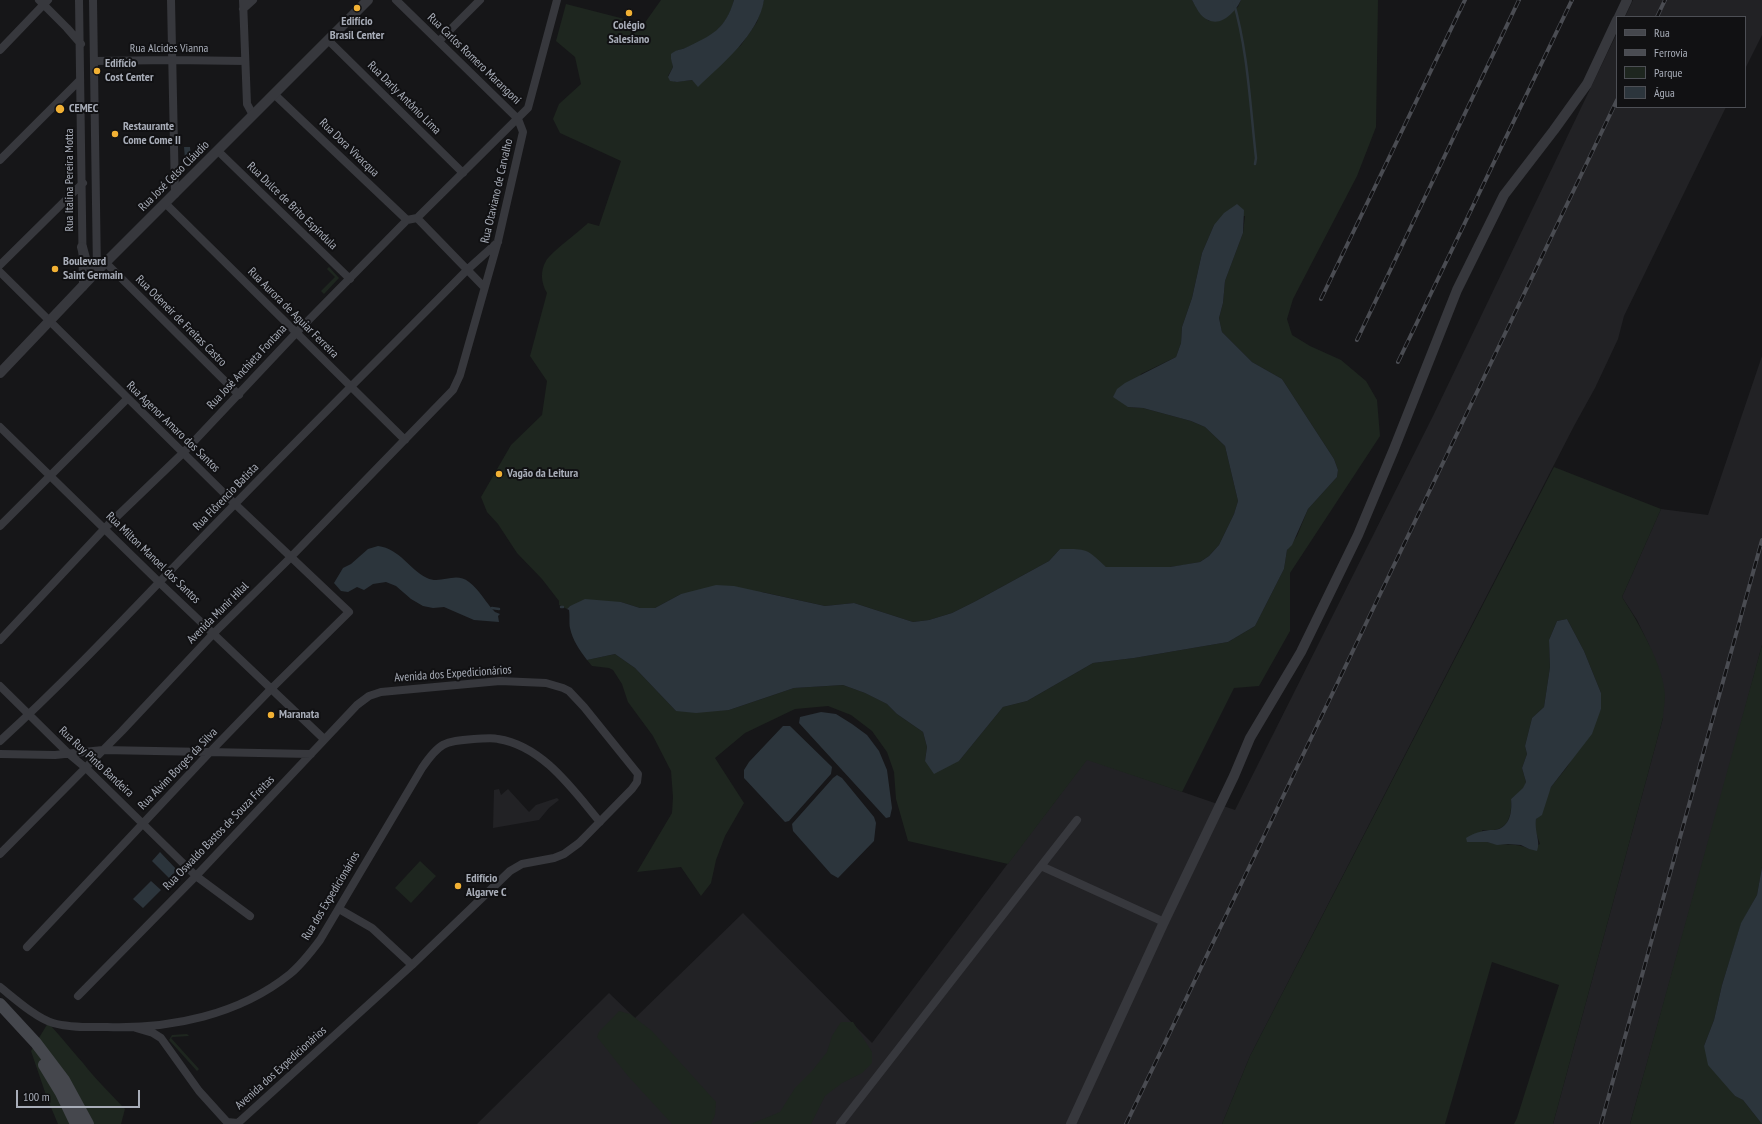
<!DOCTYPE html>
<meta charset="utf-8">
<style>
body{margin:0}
#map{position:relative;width:1762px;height:1124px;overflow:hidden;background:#161618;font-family:"PT Sans Narrow",sans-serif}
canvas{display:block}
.legend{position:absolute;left:1616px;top:16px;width:130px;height:92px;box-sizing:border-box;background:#111113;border:1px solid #4d4f55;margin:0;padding:5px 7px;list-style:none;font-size:12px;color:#a8adb8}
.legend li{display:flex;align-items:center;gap:8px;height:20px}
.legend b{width:20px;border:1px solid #4d4f55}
.scale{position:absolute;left:16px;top:1090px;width:124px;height:18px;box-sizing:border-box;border:2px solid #a8adb8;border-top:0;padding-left:5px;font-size:12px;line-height:14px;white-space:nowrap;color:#a8adb8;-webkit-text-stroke:3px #111113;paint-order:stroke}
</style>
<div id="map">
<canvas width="1762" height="1124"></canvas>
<ul class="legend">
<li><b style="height:5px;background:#45474d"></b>Rua</li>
<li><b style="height:5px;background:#4a4c52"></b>Ferrovia</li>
<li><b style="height:11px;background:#1e261f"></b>Parque</li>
<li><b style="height:11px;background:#2c353c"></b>Água</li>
</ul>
<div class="scale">100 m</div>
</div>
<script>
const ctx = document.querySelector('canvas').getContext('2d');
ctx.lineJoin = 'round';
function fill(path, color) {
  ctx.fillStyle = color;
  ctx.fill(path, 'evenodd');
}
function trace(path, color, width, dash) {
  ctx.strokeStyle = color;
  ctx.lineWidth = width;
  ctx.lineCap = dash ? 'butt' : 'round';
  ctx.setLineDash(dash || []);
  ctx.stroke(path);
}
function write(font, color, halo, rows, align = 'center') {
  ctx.font = font + ' "PT Sans Narrow",sans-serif';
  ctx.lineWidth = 4;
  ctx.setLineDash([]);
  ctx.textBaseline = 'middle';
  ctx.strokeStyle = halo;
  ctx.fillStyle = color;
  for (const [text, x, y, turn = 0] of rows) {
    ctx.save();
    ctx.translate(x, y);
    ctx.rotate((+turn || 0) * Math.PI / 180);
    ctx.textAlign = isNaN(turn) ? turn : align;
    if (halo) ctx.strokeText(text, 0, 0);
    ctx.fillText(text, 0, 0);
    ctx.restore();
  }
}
const built = new Path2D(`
 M 1633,0 L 1762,0 L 1762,35 L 1745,69 L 1745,17 L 1625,17 Z
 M 1617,33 L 1617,107 L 1726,107 L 1624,316 L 1618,339 L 1595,388 L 1574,426 L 1250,1056 L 1222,1124 L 477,1124 L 609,993 L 635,1018 L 743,913 L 872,1043 L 1087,759 L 1235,810 L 1433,416 Z
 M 1762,356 L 1762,645 L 1730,765 L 1630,1124 L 1553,1124 L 1663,718 L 1649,645 L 1637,620 L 1622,597 L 1661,509 L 1708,515 Z
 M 499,789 L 501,795 L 508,789 L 529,812 L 536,805 L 557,798 L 559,800 L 549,808 L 539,820 L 493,828 L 494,790 Z`);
const green = new Path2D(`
 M 661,0 L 734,0 C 726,32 704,42 674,52 L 671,55 L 673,67 L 668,76 L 675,82 L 692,80 L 696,84 L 741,45 L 757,22 L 764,0 L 1192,0 L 1201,14 L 1209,21 L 1238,7 L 1241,0 L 1378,0 L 1376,127 L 1357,176 L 1293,299 L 1287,319 L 1292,335 L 1310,346 L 1341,360 L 1366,381 L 1377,400 L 1380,436 L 1290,573 L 1290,631 L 1259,686 L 1234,688 L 1182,792 L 1087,760 L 1008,864 L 908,841 L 896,799 L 894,772 L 887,752 L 872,731 L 851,715 L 828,706 L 795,709 L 745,733 L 715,758 L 744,803 L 725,836 L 716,860 L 711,883 L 701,896 L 681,867 L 637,872 L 672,813 L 673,797 L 671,771 L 653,736 L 628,702 L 622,684 L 613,670 L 609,668 L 592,666 L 587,660 L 615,654 L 635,668 L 676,711 L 729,710 L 794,688 L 843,685 L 865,693 L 887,704 L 897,714 L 923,732 L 927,747 L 925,761 L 959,761 L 1003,707 L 1027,701 L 1093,663 L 1134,658 L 1228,642 L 1255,626 L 1284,569 L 1287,550 L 1297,536 L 1308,509 L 1337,477 L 1338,470 L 1334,459 L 1282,379 L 1252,362 L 1222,332 L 1219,318 L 1223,303 L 1225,281 L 1243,233 L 1245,216 L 1214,225 L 1202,253 L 1192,298 L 1182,327 L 1181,343 L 1176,357 L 1141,374 L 1128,407 L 1143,408 L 1191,421 L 1205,427 L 1225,446 L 1238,501 L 1234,514 L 1219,545 L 1209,556 L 1200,562 L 1184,565 L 1170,567 L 1106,567 L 1060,549 L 1049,561 L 976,601 L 952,613 L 929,620 L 913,622 L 854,603 L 825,606 L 762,592 L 681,594 L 655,608 L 640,608 L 621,602 L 570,606 L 567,609 L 559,605 L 559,601 L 542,579 L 517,553 L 498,524 L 487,512 L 481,497 L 511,445 L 542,415 L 547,381 L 530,356 L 547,293 C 541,283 540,271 546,261 C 550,253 580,231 588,223 L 599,226 L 621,161 L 560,133 L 553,119 L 559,104 L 581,84 L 575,57 L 556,41 L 566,4 L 644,24 Z
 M 329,267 L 339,278 L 324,294 L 321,291 L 335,277 L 327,269 Z
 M 1554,467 L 1661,509 L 1622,597 C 1638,622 1664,666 1665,696 C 1665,703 1663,711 1663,718 L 1553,1124 L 1514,1124 L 1517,1118 L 1559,985 L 1492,962 L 1445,1124 L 1222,1124 L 1250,1056 ZM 1567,619 L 1584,651 L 1601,693 L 1601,709 L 1567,767 L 1551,787 L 1536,819 L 1534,827 L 1540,844 L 1529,849 C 1516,842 1501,846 1487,842 L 1482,830 C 1487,830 1493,831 1498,829 C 1510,826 1512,810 1511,799 L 1524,788 L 1526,782 L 1522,768 L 1527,754 L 1525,746 L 1532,718 L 1544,707 L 1550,667 L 1549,640 L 1557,621 Z
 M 1762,645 L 1762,867 L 1757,895 L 1741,924 L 1722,985 L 1714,1020 L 1704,1046 L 1735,1096 L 1743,1100 L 1762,1124 L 1630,1124 Z
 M 420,861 L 436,876 L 411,903 L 395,888 Z
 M 619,1011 L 630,1014 L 652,1031 L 716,1102 L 715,1115 L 711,1124 L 672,1124 L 628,1076 L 597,1037 L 599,1032 Z
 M 841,1022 L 853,1022 L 872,1052 L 872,1063 L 862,1073 L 842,1083 L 825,1096 L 811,1124 L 751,1124 L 780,1112 L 795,1088 L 812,1071 L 827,1052 L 832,1036 Z
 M 48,1023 C 61,1036 71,1050 83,1063 C 96,1080 111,1094 125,1109 L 121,1124 L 58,1124 L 47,1098 L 31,1051 Z
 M 187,1034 L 189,1036 L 173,1037 L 171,1038 L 199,1069 L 197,1071 L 169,1040 L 172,1035 Z`);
const water = new Path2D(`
 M 734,0 L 764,0 C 759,34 722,64 698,87 L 692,80 L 677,82 L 670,81 L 668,77 L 673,67 L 671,59 L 671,54 C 675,50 680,50 685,48 C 712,35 725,30 734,0 Z
 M 1192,0 L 1241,0 C 1236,11 1222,27 1208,20 C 1200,17 1196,7 1192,0 Z
 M 184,147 L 190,147 L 191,159 L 185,159 Z
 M 1237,204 L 1244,210 L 1243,233 L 1225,281 L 1223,303 L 1219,318 L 1222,332 L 1252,362 L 1282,379 L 1334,459 L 1338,470 L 1337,477 L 1308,509 L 1292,545 L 1287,550 L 1284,569 L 1255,626 L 1228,642 L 1134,658 L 1093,663 L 1027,701 L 1003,707 L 959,761 L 934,774 L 925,761 L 927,747 L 923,732 L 897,714 L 887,704 L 865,693 L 843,685 L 794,688 L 729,710 L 696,713 L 676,711 L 635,668 L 615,654 L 587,660 C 579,649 573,641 570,628 C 569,624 570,616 569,610 L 567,609 L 570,606 L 585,599 L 621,602 L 640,608 L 655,608 L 681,594 L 716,585 L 734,586 L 825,606 L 854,603 L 913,622 L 929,620 L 952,613 L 976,601 L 1049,561 L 1060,549 C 1087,549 1086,548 1106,567 L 1170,567 L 1200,562 L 1209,556 L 1219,545 L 1234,514 L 1238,501 L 1225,446 L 1205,427 L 1191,421 L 1143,408 L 1128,407 L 1113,397 L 1117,389 L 1125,383 L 1176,357 L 1181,343 L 1182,327 L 1192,298 L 1202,253 L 1214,225 L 1224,213 Z
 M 378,546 C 400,549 409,569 427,578 C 441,585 455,571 469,582 C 479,589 486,603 495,612 L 500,614 L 498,616 L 499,622 L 474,620 L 444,607 L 433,608 L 423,606 L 411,599 L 396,586 L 386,582 L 373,584 L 364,590 L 357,587 L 348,592 L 341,591 L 334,583 L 343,568 L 351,564 L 368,549 Z
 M 1567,619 L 1584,651 L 1601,693 L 1601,709 L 1592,734 L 1551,787 L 1542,815 L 1536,819 C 1534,832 1541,841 1537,851 L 1529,849 L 1521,845 L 1508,844 L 1497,845 L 1487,842 L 1467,842 L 1466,838 C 1474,833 1481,831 1490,830 C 1492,830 1497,830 1499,829 C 1511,824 1512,810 1511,799 L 1523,788 L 1526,782 L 1522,768 L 1527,754 L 1525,746 L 1532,718 L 1544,707 L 1550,667 L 1549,640 L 1557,621 Z
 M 821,712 L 836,714 L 852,724 L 867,735 L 879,751 L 887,770 L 892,808 L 890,817 L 886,818 L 799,723 L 800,717 Z
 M 783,726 L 790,726 L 832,767 L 831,774 L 789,821 L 785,822 L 744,778 L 744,770 L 749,762 Z
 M 837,775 L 842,778 L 874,817 L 876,823 L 874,841 L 838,878 L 831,874 L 793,831 L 792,824 L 833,778 Z
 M 160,852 L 177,870 L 169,878 L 152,861 Z
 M 1762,867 L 1762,1124 L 1743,1100 L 1735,1096 L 1708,1065 L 1704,1046 L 1714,1020 L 1722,985 L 1741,923 L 1757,895 Z
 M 151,881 L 161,890 L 143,908 L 133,899 Z`);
const stream = new Path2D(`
 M 1233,0 C 1248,51 1250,105 1256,158 L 1255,164
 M 561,607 L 563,607
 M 492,608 L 499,609`);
const minor = new Path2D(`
 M 39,0 L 67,28 L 81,44
 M 79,0 L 83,287
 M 93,0 L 97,271
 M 171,0 L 175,194
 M 243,0 L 247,104 L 253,115
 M 243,9 L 253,0
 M 328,40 L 463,173
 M 439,41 L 480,0
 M 0,50 L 48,0
 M 94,61 L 172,60 L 245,61
 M 274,94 L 407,220
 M 218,151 L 350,279
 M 0,160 L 80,80
 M 165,203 L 405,440
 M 417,218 L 484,287
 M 106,263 L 239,395
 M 0,265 L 83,183
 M 0,272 L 235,504 L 349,612 L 271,689 L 210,752 L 27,947
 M 0,427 L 163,586 L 324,739
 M 0,526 L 127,399
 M 0,640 L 108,525 L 183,453 L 296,333 L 407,220 L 417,218 L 528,108 L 557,0
 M 0,686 L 69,754 L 87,769 L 196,876 L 250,916
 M 0,741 C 82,666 157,583 235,504 C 312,425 390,348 468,269 L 498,242
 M 0,754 L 55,755 L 103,750 L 311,754
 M 0,854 L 122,731 L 213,634 L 287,561 L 453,390 L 460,375 L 498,241 L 523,132 L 518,119 L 396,0
 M 1041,866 L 1077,820
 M 339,909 L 372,928 L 412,965
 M 0,987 C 14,998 36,1018 53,1023 C 70,1028 90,1027 107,1027 C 171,1029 239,1015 290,974 C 302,964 311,952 320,940 L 422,768 C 439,743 444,741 474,739 C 482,739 491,737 498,739 C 543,746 573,790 600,822
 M 78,996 L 196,876 L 357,705 L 369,696 L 381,692 L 500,681 L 546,683 L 563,688 L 569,691 L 584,707 L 638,774 L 637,782 L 632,789 L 579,843 L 564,854 L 554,858 L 522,864 L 510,871 L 412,965 L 238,1123 L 227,1122 L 199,1091 L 161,1038 L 153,1033 L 136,1028
 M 840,1124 L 1041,866 L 1164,922`);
const tertiary = new Path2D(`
 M 1619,17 L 1627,0
 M 82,247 L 86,262 L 97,271
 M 0,373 L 97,271 L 368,0
 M 1071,1124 L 1164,922 L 1234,776 L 1250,738 L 1301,652 L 1358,535 L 1394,449 L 1457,290 L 1504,195 L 1554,130 L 1587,84 L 1617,20`);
const secondary = new Path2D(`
 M 0,1004 L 36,1043 L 64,1080 L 88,1124
 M 44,1065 L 61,1093 L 76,1124`);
const rail = new Path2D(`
 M 1657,17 L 1665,0
 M 1321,299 L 1465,0
 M 1357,340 L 1519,0
 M 1398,362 L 1572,0
 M 1126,1124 L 1617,100
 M 1601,1124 L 1762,540`);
const markers = [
 [357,8,4,"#f2b134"],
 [629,13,4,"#f2b134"],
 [97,71,4,"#f2b134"],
 [60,109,5,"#f2b134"],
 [115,134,4,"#f2b134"],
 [55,269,4,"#f2b134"],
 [499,474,4,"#f2b134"],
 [271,715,4,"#f2b134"],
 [458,886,4,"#f2b134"]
];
const poiNames = [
 ["Edifício",357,22,"center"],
 ["Brasil Center",357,36,"center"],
 ["Colégio",629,26,"center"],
 ["Salesiano",629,40,"center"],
 ["Edifício",105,64],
 ["Cost Center",105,78],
 ["CEMEC",69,109],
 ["Restaurante",123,127],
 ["Come Come II",123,141],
 ["Boulevard",63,262],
 ["Saint Germain",63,276],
 ["Vagão da Leitura",507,474],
 ["Maranata",279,715],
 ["Edifício",466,879],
 ["Algarve C",466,893]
];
const streetNames = [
 ["Rua Alcides Vianna",169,49],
 ["Rua Carlos Romero Marangoni",474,59,44],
 ["Rua Darly Antônio Lima",404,98,45],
 ["Rua Dora Vivacqua",349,148,44],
 ["Rua José Celso Cláudio",174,176,-45],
 ["Rua Italina Pereira Motta",70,180,-90],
 ["Rua Otaviano de Carvalho",497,191,-77],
 ["Rua Dulce de Brito Espíndula",292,206,44],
 ["Rua Aurora de Aguiar Ferreira",293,313,45],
 ["Rua Odeneir de Freitas Castro",181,321,45],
 ["Rua José Anchieta Fontana",247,367,-47],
 ["Rua Agenor Amaro dos Santos",173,427,44],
 ["Rua Flôrencio Batista",226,497,-46],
 ["Rua Milton Manoel dos Santos",153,558,44],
 ["Avenida Munir Hilal",218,613,-45],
 ["Avenida dos Expedicionários",453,674,-4],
 ["Rua Ruy Pinto Bandeira",96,762,43],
 ["Rua Alvim Borges da Silva",178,769,-46],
 ["Rua Oswaldo Bastos de Souza Freitas",219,833,-46],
 ["Rua dos Expedicionários",331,896,-59],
 ["Avenida dos Expedicionários",281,1068,-42]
];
fill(built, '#222225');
fill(green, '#1e261f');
fill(water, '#2c353c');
trace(stream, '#2c353c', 2.5);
trace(minor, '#37383d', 8);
trace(tertiary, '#37383d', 10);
trace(secondary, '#45474d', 12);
trace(rail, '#4a4c52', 4);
trace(rail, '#111113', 2.5, [8]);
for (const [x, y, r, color] of markers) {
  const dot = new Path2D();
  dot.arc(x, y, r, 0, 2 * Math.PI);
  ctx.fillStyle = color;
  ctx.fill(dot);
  trace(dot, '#111113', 1.5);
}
write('bold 12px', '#a8adb8', '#111113', poiNames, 'left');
write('12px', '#a8adb8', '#111113', streetNames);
</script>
